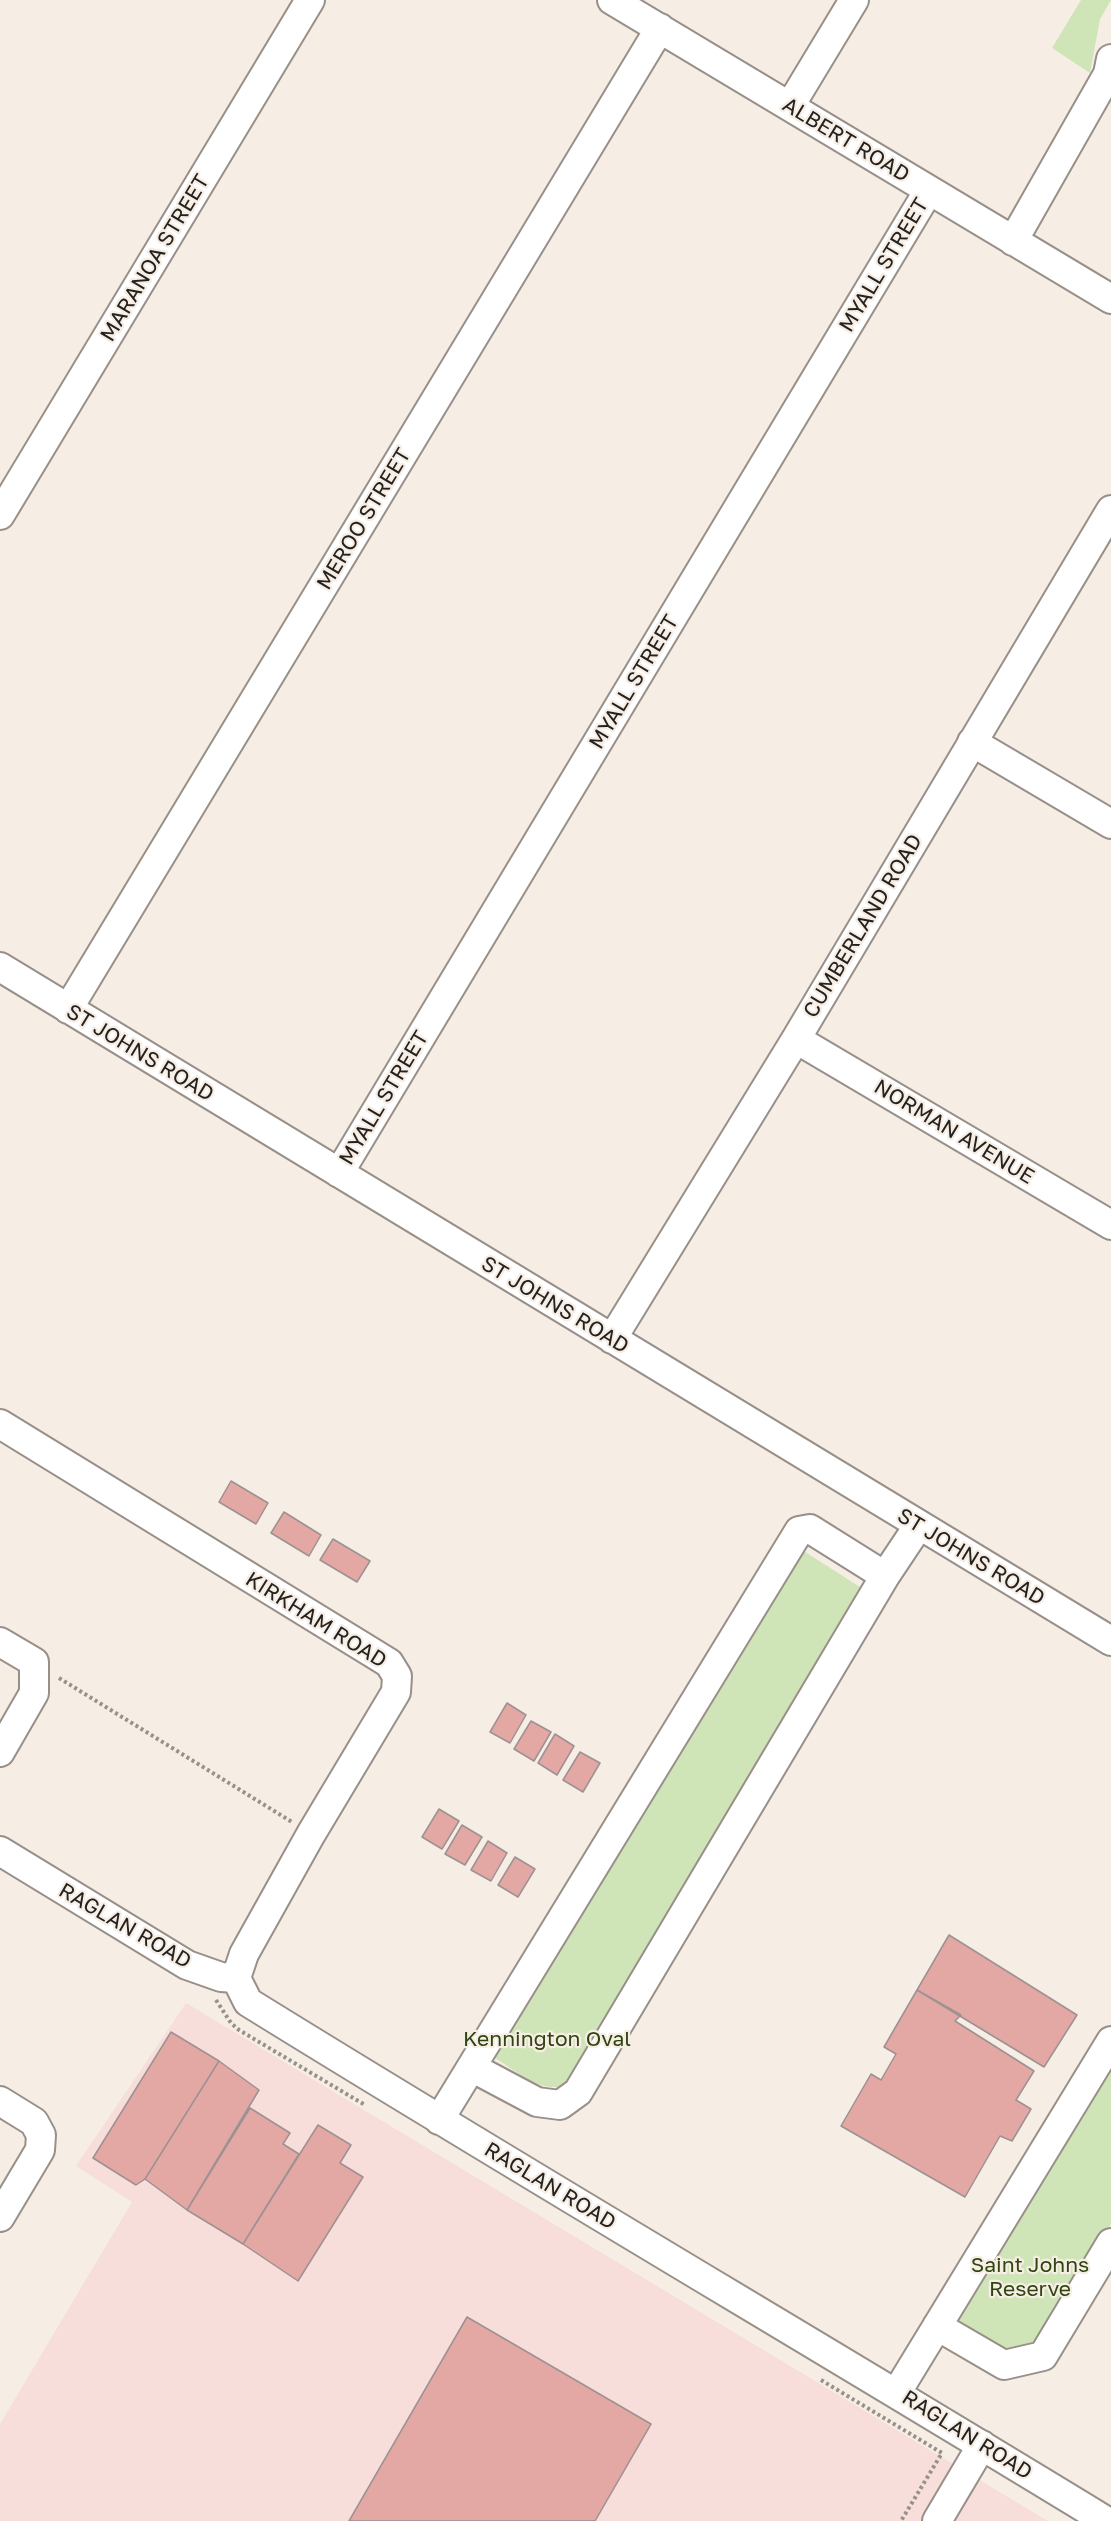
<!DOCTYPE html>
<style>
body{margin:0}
canvas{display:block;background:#f6ede5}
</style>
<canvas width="1111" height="2521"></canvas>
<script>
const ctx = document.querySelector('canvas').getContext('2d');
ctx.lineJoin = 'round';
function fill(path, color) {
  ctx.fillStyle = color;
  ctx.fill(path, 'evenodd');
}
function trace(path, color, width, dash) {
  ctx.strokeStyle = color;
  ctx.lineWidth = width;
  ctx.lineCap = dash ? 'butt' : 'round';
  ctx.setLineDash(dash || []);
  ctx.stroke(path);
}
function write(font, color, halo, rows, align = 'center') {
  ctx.font = font + ' "Golos Text",sans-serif';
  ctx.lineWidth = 4.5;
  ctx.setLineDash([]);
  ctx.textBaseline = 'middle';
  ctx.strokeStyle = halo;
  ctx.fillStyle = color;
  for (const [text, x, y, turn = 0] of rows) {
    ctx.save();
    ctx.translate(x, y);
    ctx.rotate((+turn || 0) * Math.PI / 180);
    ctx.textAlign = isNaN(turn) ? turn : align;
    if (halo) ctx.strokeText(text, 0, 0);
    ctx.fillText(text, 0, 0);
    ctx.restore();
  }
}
const industrial = new Path2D(`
 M 186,2003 L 1048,2521 L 0,2521 L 0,2424 L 132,2202 L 76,2166 Z`);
const green = new Path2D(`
 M 1081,0 L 1111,0 L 1100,19 L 1090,73 L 1052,48 Z
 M 799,1548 L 860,1587 L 568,2085 C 540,2094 518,2072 495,2058 L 493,2048 Z
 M 1111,2066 L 1111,2224 L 1037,2346 L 1002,2351 L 954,2323 Z`);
const building = new Path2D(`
 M 231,1481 L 268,1503 L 256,1524 L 219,1502 Z
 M 284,1512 L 321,1535 L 309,1556 L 271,1533 Z
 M 333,1539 L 370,1561 L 357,1582 L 320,1560 Z
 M 507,1703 L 526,1715 L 510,1743 L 490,1732 Z
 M 531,1721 L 551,1732 L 534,1761 L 514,1749 Z
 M 555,1734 L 574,1746 L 557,1775 L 538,1763 Z
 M 580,1752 L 600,1763 L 583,1792 L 563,1780 Z
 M 439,1809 L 459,1821 L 442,1849 L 422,1837 Z
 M 462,1825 L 482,1837 L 465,1865 L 445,1854 Z
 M 488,1841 L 507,1853 L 491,1881 L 471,1870 Z
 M 515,1857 L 535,1869 L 518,1897 L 498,1885 Z
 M 949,1935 L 1077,2015 L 1044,2067 L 917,1990 Z
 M 917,1990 L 961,2015 L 955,2021 L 1034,2071 L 1016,2100 L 1031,2109 L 1012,2141 L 1000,2136 L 965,2197 L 841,2126 L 871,2074 L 881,2080 L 896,2054 L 884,2047 Z
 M 171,2032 L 219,2061 L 145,2179 L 136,2185 L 93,2158 Z
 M 219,2061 L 259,2090 L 187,2210 L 145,2179 Z
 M 250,2108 L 290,2133 L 283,2144 L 299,2154 L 243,2244 L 187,2210 Z
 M 318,2125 L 351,2145 L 340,2163 L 363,2177 L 298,2281 L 243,2244 Z
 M 467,2317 L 651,2424 L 595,2521 L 349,2521 Z`);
const path = new Path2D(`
 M 59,1678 L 292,1822
 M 216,2000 L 231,2023 L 239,2030 L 365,2105
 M 821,2380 L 942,2453 L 901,2521`);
const minor = new Path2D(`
 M 612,0 L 1111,299
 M 790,106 L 854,0
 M 1013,241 L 1108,74 L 1111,59
 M 0,515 L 310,0
 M 972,742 L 1111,824
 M 0,967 L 1111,1641
 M 68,1009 L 660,28
 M 796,1039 L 1111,1225
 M 339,1173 L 929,190
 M 612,1339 L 796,1039 L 1111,510
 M 0,1424 L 389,1663 L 397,1676 L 396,1692 L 311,1834 L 244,1954 L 236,1978
 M 0,1642 L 34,1662 L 34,1693 L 0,1752
 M 0,1851 L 187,1965 L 221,1977 L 236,1978 L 248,2002 C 532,2178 821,2347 1106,2521
 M 473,2068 L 537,2102 L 560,2105 L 578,2092 L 885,1576 L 919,1525
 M 0,2101 L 34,2122 L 41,2135 L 40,2150 L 0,2217
 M 439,2120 L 799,1531 L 810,1529 L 885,1576
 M 937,2326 L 1004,2365 L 1043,2356 L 1111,2243
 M 897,2392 L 1111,2041
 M 937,2521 L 982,2445`);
const streetNames = [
 ["ALBERT ROAD",846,140,31],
 ["MARANOA STREET",155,258,-59],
 ["MYALL STREET",884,265,-59],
 ["MEROO STREET",364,519,-59],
 ["MYALL STREET",634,682,-59],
 ["CUMBERLAND ROAD",863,926,-59],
 ["ST JOHNS ROAD",140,1053,31],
 ["MYALL STREET",384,1098,-59],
 ["NORMAN AVENUE",954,1132,31],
 ["ST JOHNS ROAD",555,1305,31],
 ["ST JOHNS ROAD",971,1557,31],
 ["KIRKHAM ROAD",316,1620,32],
 ["RAGLAN ROAD",125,1926,30],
 ["RAGLAN ROAD",550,2186,31],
 ["RAGLAN ROAD",967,2435,32]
];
const parkNames = [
 ["Kennington Oval",547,2039],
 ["Saint Johns",1030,2265],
 ["Reserve",1030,2289]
];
fill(industrial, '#f8dedb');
fill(green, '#cfe5b8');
fill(building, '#e3a7a4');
trace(building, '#9d9191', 1.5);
trace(minor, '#988f88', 32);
trace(path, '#97908b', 4, [3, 3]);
trace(minor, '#fff', 28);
write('21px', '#24211e', '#f6ede5', streetNames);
write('21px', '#2f4510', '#f6ede5', parkNames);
</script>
